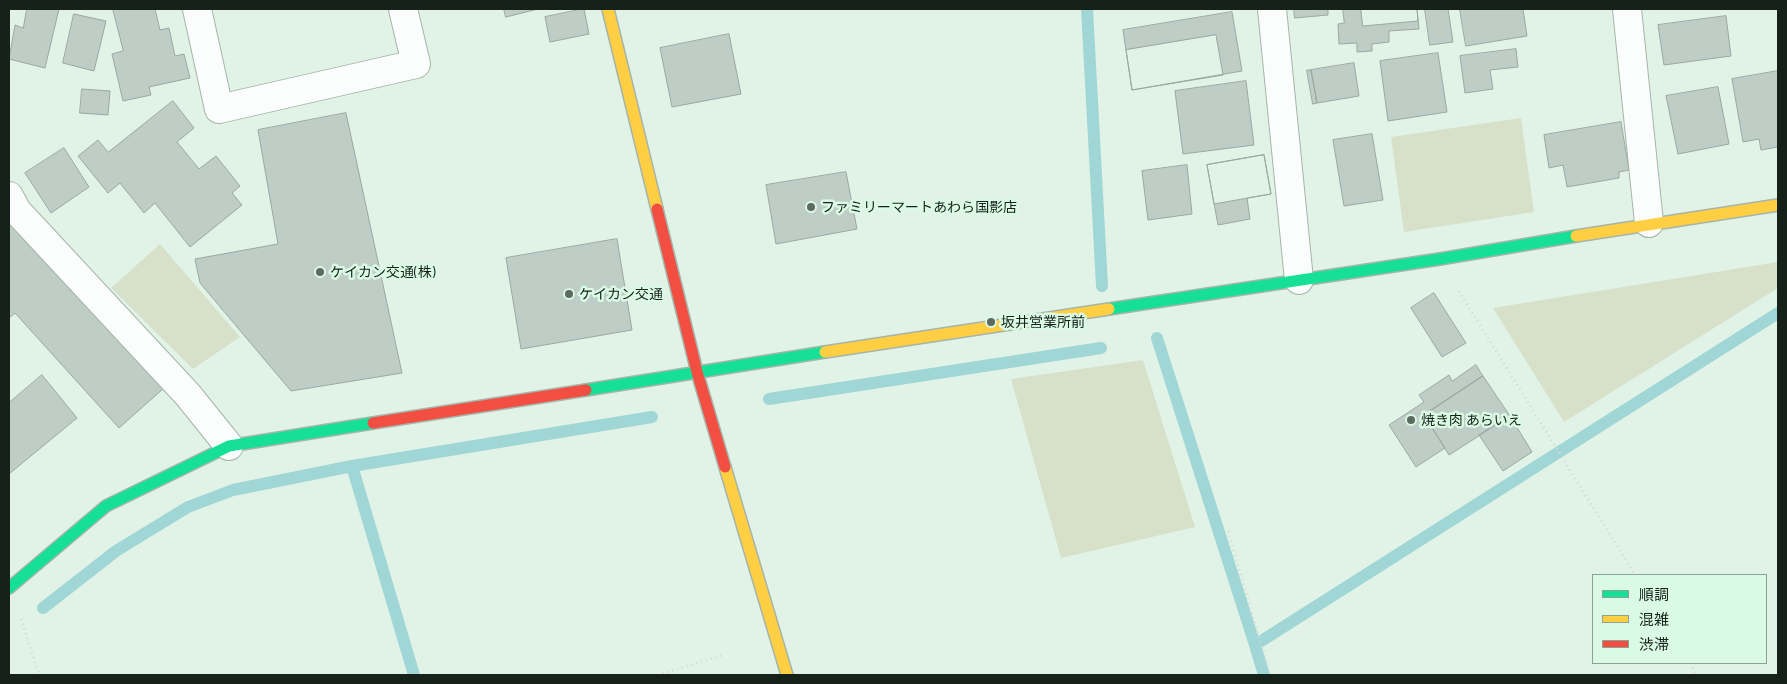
<!DOCTYPE html>
<meta charset="utf-8">
<style>
body{margin:0}
#map{position:relative;width:1787px;height:684px;overflow:hidden;background:#e1f3e7;font-family:Barlow,"Noto Sans JP",sans-serif}
canvas{display:block}
.frame{position:absolute;inset:0;border:10px solid #152119;pointer-events:none}
.legend{position:absolute;left:1592px;top:574px;width:175px;height:90px;box-sizing:border-box;background:#dafae5;border:1px solid #8ba393;margin:0;padding:6px 9px;list-style:none;font-size:15px;color:#152119}
.legend li{display:flex;align-items:center;gap:10px;height:25px}
.legend b{width:25px;border:1px solid #8ba393}
</style>
<div id="map">
<canvas width="1787" height="684"></canvas>
<div class="frame"></div>
<ul class="legend">
<li><b style="height:6px;background:#16e098"></b>順調</li>
<li><b style="height:6px;background:#ffcf43"></b>混雑</li>
<li><b style="height:6px;background:#f24e42"></b>渋滞</li>
</ul>
</div>
<script>
const ctx = document.querySelector('canvas').getContext('2d');
ctx.lineJoin = 'round';
function fill(path, color) {
  ctx.fillStyle = color;
  ctx.fill(path, 'evenodd');
}
function trace(path, color, width, dash) {
  ctx.strokeStyle = color;
  ctx.lineWidth = width;
  ctx.lineCap = dash ? 'butt' : 'round';
  ctx.setLineDash(dash || []);
  ctx.stroke(path);
}
function write(font, color, halo, rows, align = 'center') {
  ctx.font = font + ' Barlow,"Noto Sans JP",sans-serif';
  ctx.lineWidth = 5;
  ctx.setLineDash([]);
  ctx.textBaseline = 'middle';
  ctx.strokeStyle = halo;
  ctx.fillStyle = color;
  for (const [text, x, y, turn = 0] of rows) {
    ctx.save();
    ctx.translate(x, y);
    ctx.rotate((+turn || 0) * Math.PI / 180);
    ctx.textAlign = isNaN(turn) ? turn : align;
    if (halo) ctx.strokeText(text, 0, 0);
    ctx.fillText(text, 0, 0);
    ctx.restore();
  }
}
const green = new Path2D(`
 M 1521,118 L 1534,212 L 1404,232 L 1391,137 Z
 M 160,244 L 240,337 L 193,369 L 111,288 Z
 M 1778,262 L 1778,288 L 1564,422 L 1493,308 Z
 M 1143,360 L 1195,527 L 1061,558 L 1011,379 Z`);
const stream = new Path2D(`
 M 1087,9 L 1102,286
 M 1157,338 L 1255,645 L 1778,313
 M 769,399 L 1101,348
 M 352,466 L 414,675
 M 43,608 L 116,551 L 188,507 L 233,490 L 352,466 L 652,417
 M 1255,645 L 1264,675`);
const building = new Path2D(`
 M 27,9 L 59,9 L 45,68 L 9,59 L 15,25 L 23,28 Z
 M 113,9 L 155,9 L 160,30 L 169,28 L 175,56 L 184,54 L 190,78 L 149,87 L 151,95 L 123,101 L 112,54 L 123,51 Z
 M 504,9 L 538,9 L 506,17 Z
 M 584,9 L 589,34 L 550,42 L 545,17 Z
 M 1294,9 L 1328,9 L 1328,15 L 1295,18 Z
 M 1343,9 L 1417,9 L 1419,29 L 1389,31 L 1389,42 L 1372,44 L 1372,51 L 1357,52 L 1357,43 L 1339,44 L 1338,24 L 1344,23 Z
 M 1361,9 L 1417,9 L 1418,21 L 1363,26 Z
 M 1425,9 L 1448,9 L 1453,42 L 1430,45 Z
 M 1460,9 L 1523,9 L 1527,36 L 1466,46 Z
 M 1232,12 L 1242,71 L 1132,90 L 1123,30 Z
 M 74,14 L 106,21 L 94,71 L 63,63 Z
 M 1726,16 L 1731,56 L 1664,65 L 1658,25 Z
 M 729,34 L 741,94 L 672,107 L 660,48 Z
 M 1216,35 L 1223,75 L 1132,90 L 1126,50 Z
 M 1516,49 L 1518,67 L 1490,70 L 1493,89 L 1465,93 L 1460,56 Z
 M 1438,53 L 1447,112 L 1388,121 L 1380,61 Z
 M 1354,63 L 1359,96 L 1317,103 L 1311,70 Z
 M 1307,70 L 1311,70 L 1317,103 L 1313,104 Z
 M 1778,71 L 1778,147 L 1761,150 L 1759,139 L 1743,142 L 1732,79 Z
 M 1246,81 L 1254,145 L 1183,154 L 1175,91 Z
 M 1718,87 L 1729,144 L 1678,154 L 1666,96 Z
 M 82,89 L 110,91 L 108,115 L 80,113 Z
 M 173,101 L 194,128 L 177,142 L 199,169 L 216,156 L 240,186 L 232,193 L 242,205 L 190,247 L 155,203 L 144,213 L 120,183 L 108,193 L 78,156 L 98,140 L 108,152 Z
 M 346,113 L 402,373 L 291,391 L 200,283 L 195,259 L 278,244 L 258,130 Z
 M 1621,122 L 1629,170 L 1619,172 L 1619,178 L 1567,187 L 1563,165 L 1549,168 L 1544,135 Z
 M 1372,134 L 1383,200 L 1344,206 L 1333,140 Z
 M 64,148 L 89,187 L 51,213 L 25,173 Z
 M 1264,155 L 1271,194 L 1247,198 L 1250,219 L 1218,225 L 1207,165 Z
 M 1264,155 L 1271,194 L 1214,204 L 1207,165 Z
 M 1187,165 L 1192,214 L 1148,220 L 1142,171 Z
 M 846,172 L 857,229 L 776,244 L 766,185 Z
 M 9,219 L 164,388 L 119,428 L 15,313 L 9,318 Z
 M 617,239 L 632,330 L 521,349 L 506,258 Z
 M 1434,293 L 1466,343 L 1442,357 L 1411,308 Z
 M 1476,365 L 1483,376 L 1424,415 L 1445,448 L 1416,467 L 1389,425 L 1424,402 L 1419,395 L 1449,375 L 1452,381 Z
 M 42,375 L 77,418 L 9,474 L 9,403 Z
 M 1483,376 L 1510,416 L 1449,455 L 1424,415 Z
 M 1510,416 L 1532,452 L 1503,471 L 1479,435 Z`);
const path = new Path2D(`
 M 1459,291 L 1635,575
 M 1228,531 L 1270,675
 M 21,619 L 39,675
 M 1690,663 L 1697,675
 M 658,675 L 723,655`);
const street = new Path2D(`
 M 197,9 L 219,109 L 416,64 L 403,9
 M 1272,9 L 1299,280
 M 1627,9 L 1649,223
 M 9,196 L 17,211 L 188,395 L 229,446`);
const fast = new Path2D(`
 M 1109,309 L 1440,259 L 1576,236
 M 586,390 L 825,352
 M 9,588 L 106,506 L 229,446 L 373,423`);
const slow = new Path2D(`
 M 608,9 L 657,209
 M 1576,236 L 1778,205
 M 825,352 L 1109,309
 M 725,467 L 787,675`);
const jam = new Path2D(`
 M 657,209 L 697,372 L 725,467
 M 373,423 L 586,390`);
const markers = [
 [811,207,5,"#5c6a61"],
 [320,272,5,"#5c6a61"],
 [569,294,5,"#5c6a61"],
 [991,322,5,"#5c6a61"],
 [1411,420,5,"#5c6a61"]
];
const poiNames = [
 ["ファミリーマートあわら国影店",821,207],
 ["ケイカン交通(株)",330,272],
 ["ケイカン交通",579,294],
 ["坂井営業所前",1001,322],
 ["焼き肉 あらいえ",1421,420]
];
fill(green, '#d7e1ca');
trace(stream, '#a1d6d6', 12);
fill(building, '#becdc6');
trace(building, '#99a8a1', 1);
trace(street, '#a6b4aa', 30);
trace(fast, '#a6b4aa', 14);
trace(slow, '#a6b4aa', 14);
trace(jam, '#a6b4aa', 14);
trace(path, '#d3d8d4', 3, [1, 4]);
trace(street, '#fafdfb', 28);
trace(fast, '#16e098', 11);
trace(slow, '#ffcf43', 11);
trace(jam, '#f24e42', 11);
for (const [x, y, r, color] of markers) {
  const dot = new Path2D();
  dot.arc(x, y, r, 0, 2 * Math.PI);
  ctx.fillStyle = color;
  ctx.fill(dot);
  trace(dot, '#dafae5', 2);
}
write('14px', '#152119', '#dafae5', poiNames, 'left');
</script>
